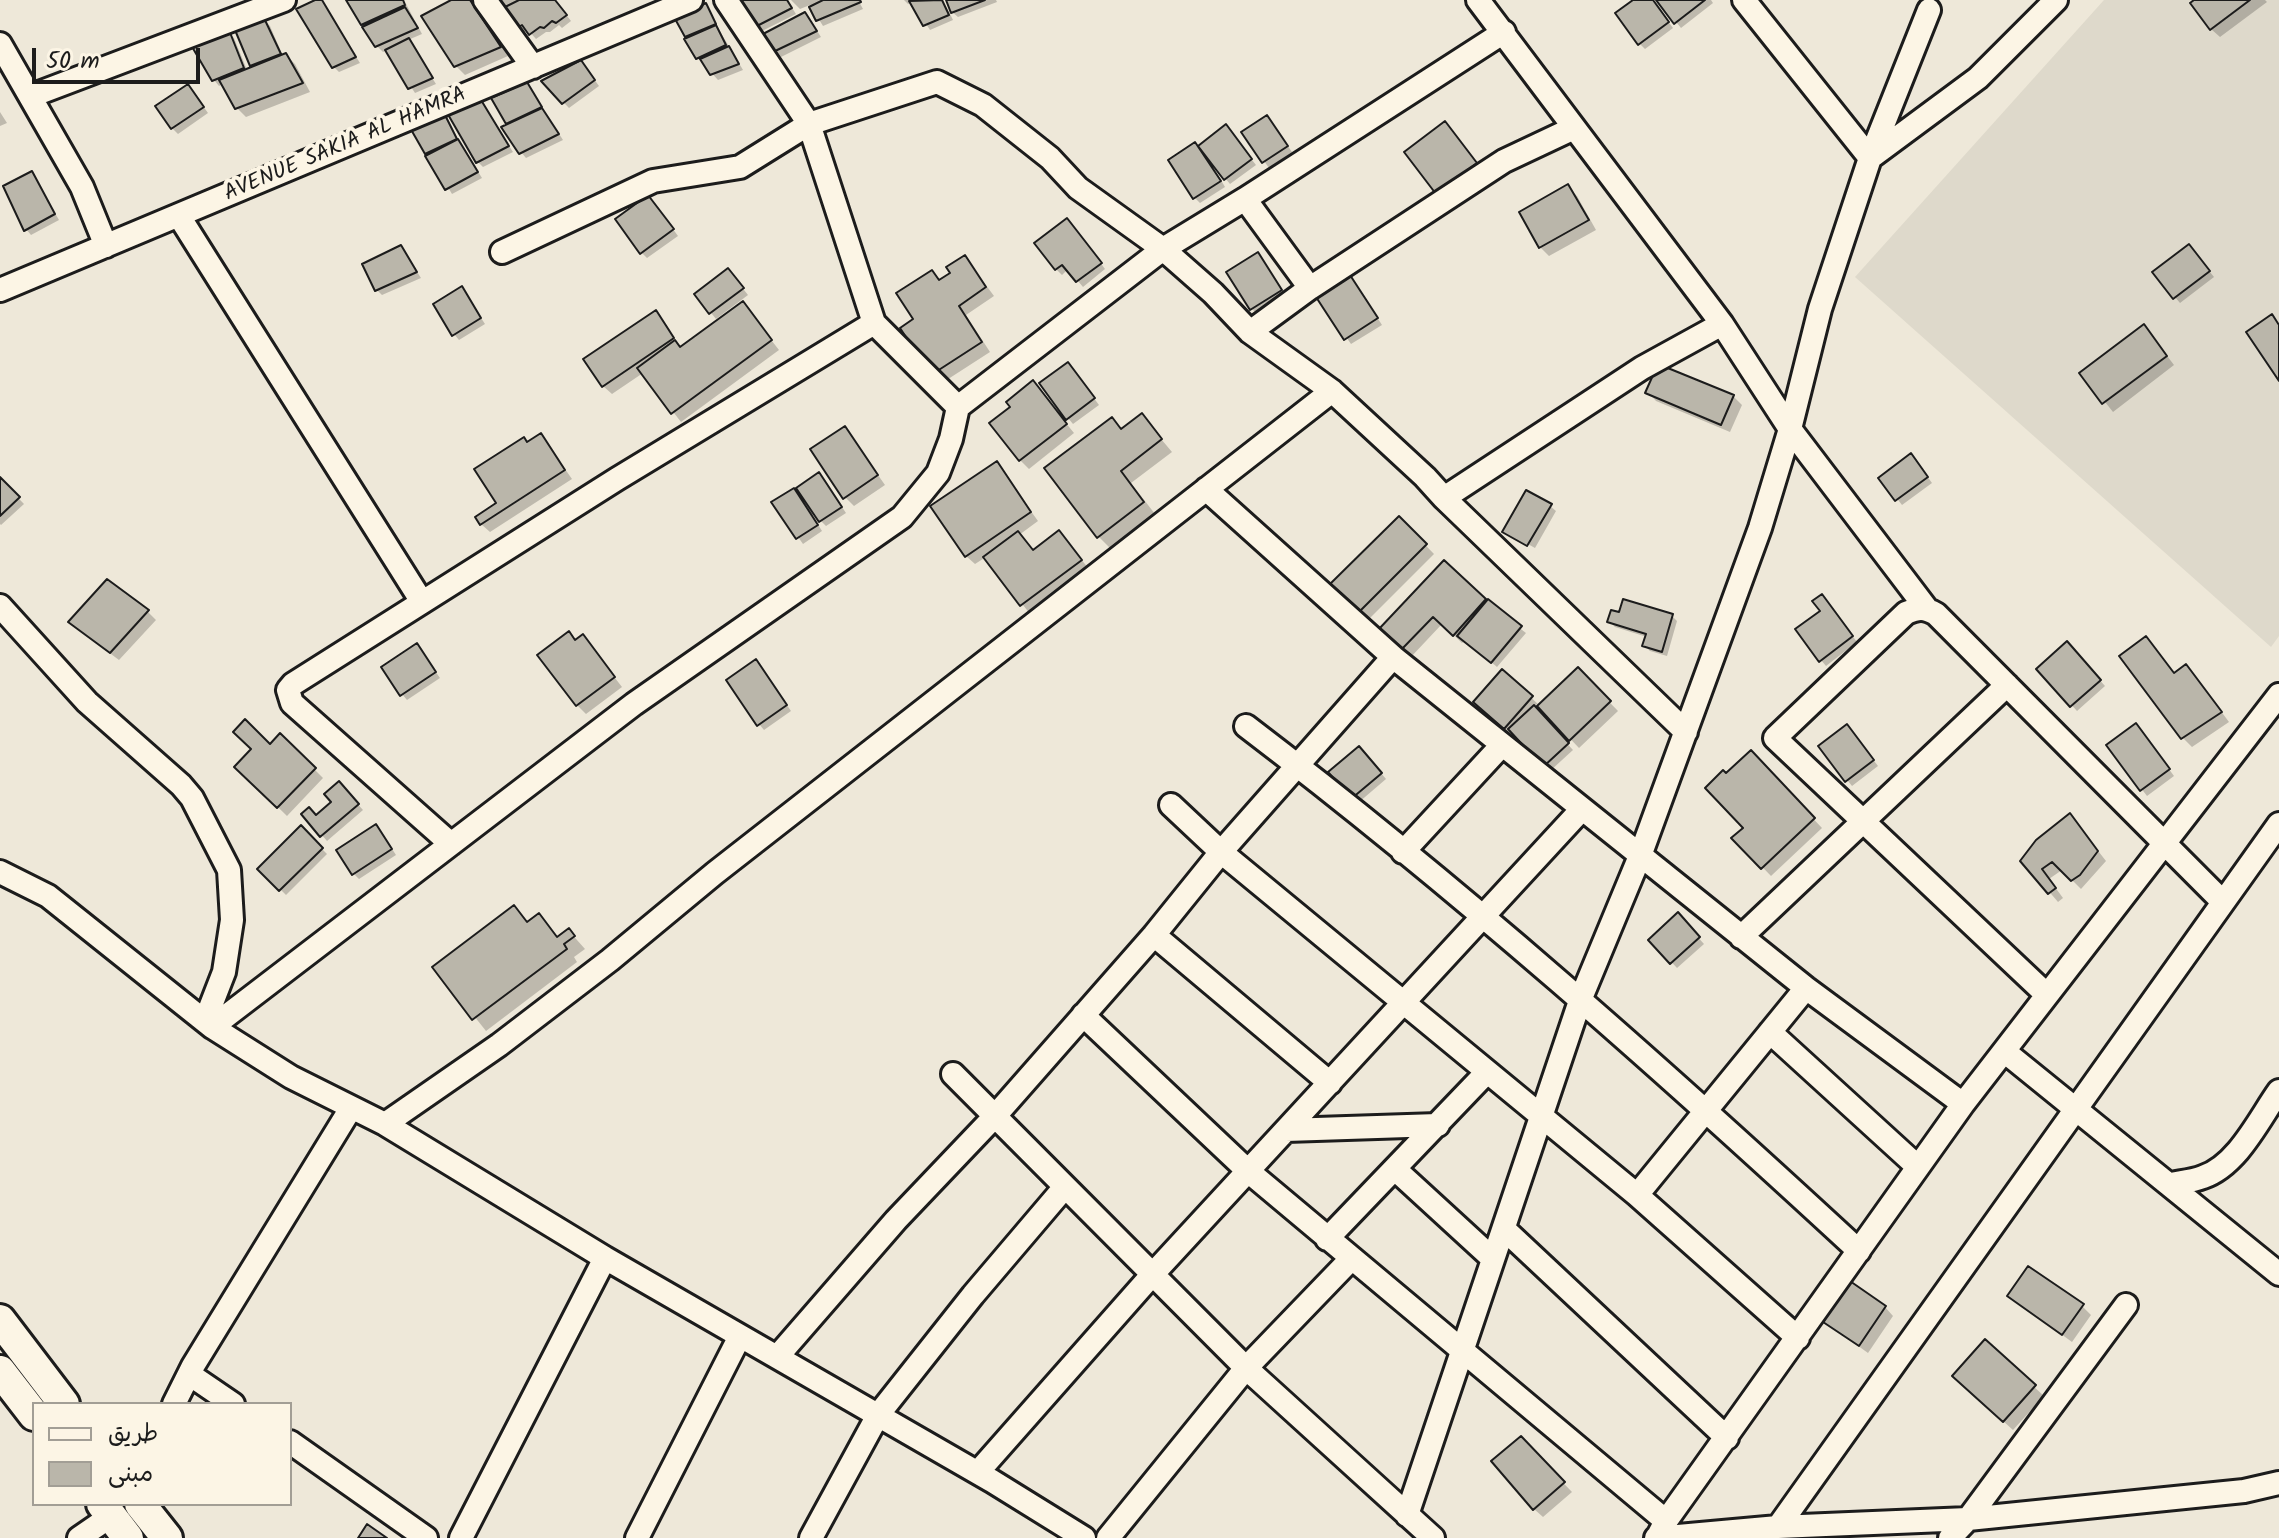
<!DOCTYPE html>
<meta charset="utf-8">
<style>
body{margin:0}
#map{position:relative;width:2279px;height:1538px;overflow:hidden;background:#eee8d9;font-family:Kalam,"Playpen Sans Arabic",sans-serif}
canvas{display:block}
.legend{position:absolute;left:32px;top:1402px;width:260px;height:104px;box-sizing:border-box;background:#fcf5e5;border:2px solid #a29e95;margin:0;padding:10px 14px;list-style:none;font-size:24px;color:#1c1c1c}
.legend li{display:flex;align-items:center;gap:16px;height:40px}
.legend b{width:40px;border:2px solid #a29e95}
.scale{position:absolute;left:32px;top:48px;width:168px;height:36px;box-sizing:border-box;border:4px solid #1c1c1c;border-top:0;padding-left:10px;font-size:24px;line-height:28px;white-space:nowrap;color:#1c1c1c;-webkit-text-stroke:6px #fcf5e5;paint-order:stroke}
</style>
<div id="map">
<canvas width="2279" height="1538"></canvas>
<ul class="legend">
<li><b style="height:10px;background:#fcf5e5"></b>طريق</li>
<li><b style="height:22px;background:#bab6aa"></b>مبنى</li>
</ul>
<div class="scale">50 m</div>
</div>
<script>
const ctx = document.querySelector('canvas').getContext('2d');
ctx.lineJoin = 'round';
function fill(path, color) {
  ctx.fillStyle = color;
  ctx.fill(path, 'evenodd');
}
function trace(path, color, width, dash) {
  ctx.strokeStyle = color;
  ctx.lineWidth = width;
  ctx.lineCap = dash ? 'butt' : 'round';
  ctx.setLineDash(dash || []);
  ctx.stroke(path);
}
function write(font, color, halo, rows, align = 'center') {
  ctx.font = font + ' Kalam,sans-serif';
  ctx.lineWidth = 8;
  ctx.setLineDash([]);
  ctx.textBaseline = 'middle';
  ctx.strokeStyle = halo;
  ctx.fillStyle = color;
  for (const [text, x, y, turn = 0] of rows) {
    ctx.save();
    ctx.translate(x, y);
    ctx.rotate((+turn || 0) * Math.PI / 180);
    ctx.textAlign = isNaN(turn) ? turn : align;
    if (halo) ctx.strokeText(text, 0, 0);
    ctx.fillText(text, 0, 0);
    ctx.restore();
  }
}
const built = new Path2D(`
 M 2104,0 L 2279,0 L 2279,636 L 2271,647 L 1855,277 Z`);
const shadow = new Path2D(`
 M 320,0 L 360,63 L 339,72 L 334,67 Z
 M 348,0 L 404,0 L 422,34 L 408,40 L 436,84 L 415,93 L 387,50 L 383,52 L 377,46 Z
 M 455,0 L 470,0 L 474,4 L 508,56 L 465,75 L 456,66 Z
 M 500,0 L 555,0 L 571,21 L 562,28 L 559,25 L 550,32 L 546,32 L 536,39 L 528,30 L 524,32 L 519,27 Z
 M 742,0 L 787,0 L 796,14 L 762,31 Z
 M 791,0 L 858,0 L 863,9 L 823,26 L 810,5 L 800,9 Z
 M 904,0 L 943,0 L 953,20 L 930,30 L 912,2 L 908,4 Z
 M 948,0 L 996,0 L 997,2 L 958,17 L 952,12 Z
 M 1636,0 L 1652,0 L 1673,28 L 1645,49 L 1639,43 Z
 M 1658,0 L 1711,0 L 1713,3 L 1681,28 Z
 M 2198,0 L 2265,0 L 2267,2 L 2220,37 L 2211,29 Z
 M 705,6 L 743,70 L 718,80 L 698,58 L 677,18 Z
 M 264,20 L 270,26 L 283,56 L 286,55 L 295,64 L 310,92 L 246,117 L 237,108 L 223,84 L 219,86 L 214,80 L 229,32 L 234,38 L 247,70 L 255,67 L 252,65 Z
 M 810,20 L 821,37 L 781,57 L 765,34 Z
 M 586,68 L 599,86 L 569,108 L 544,82 Z
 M 527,84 L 563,140 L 526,158 L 521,152 L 494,99 Z
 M 193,92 L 208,113 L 178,134 L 172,128 Z
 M 478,97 L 513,152 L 483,167 L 477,161 Z
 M 0,112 L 7,123 L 0,126 Z
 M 442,114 L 482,178 L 452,194 L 412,127 Z
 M 1272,123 L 1292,152 L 1269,168 L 1244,133 Z
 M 1445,123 L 1484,173 L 1446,201 Z
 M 1226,127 L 1256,165 L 1230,184 L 1216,167 L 1214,168 L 1225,187 L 1200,203 L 1195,198 L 1198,148 Z
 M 32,174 L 59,220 L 31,235 L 26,229 Z
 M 1568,187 L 1577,196 L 1596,230 L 1549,256 L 1540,247 Z
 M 654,203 L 678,236 L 647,258 L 642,253 Z
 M 1073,226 L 1105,269 L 1083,287 L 1068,269 L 1062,275 L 1056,269 Z
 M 401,247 L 421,278 L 382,295 L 377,290 Z
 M 2194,252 L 2214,277 L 2180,303 L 2175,297 Z
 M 965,257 L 994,296 L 966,315 L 990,352 L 942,383 L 916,320 L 932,272 L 941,282 L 953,274 Z
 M 1263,260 L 1286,296 L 1257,314 L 1252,309 Z
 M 733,276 L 748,295 L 716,319 L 696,294 Z
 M 1355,283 L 1382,325 L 1351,344 L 1319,298 Z
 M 462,289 L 485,324 L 459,340 L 454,334 Z
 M 743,304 L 779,350 L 681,422 L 643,373 L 612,394 L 603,386 L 656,313 L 682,348 Z
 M 2152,336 L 2174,365 L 2113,412 L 2082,373 Z
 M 1073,370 L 1099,405 L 1073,424 L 1068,418 Z
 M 1033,383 L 1074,433 L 1029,469 L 1020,460 L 1013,408 Z
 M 1648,392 L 1733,396 L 1742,405 L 1730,432 L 1656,401 Z
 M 1141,415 L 1172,452 L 1131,483 L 1155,514 L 1110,548 L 1098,536 L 1122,430 Z
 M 845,428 L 885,485 L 854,506 L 845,497 Z
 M 541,435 L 572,479 L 490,532 L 481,524 L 498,504 L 528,444 Z
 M 1916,461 L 1932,483 L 1902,505 L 1881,478 Z
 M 997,464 L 1038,521 L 1019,535 L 1034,552 L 1059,532 L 1089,569 L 1030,614 L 986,557 L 975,564 L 966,556 Z
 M 0,479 L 24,504 L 1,525 L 0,524 Z
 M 824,480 L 846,513 L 826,526 L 814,514 L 812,515 L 822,531 L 803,544 L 774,503 L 793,490 L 806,503 Z
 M 1550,506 L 1556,511 L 1535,548 L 1508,533 Z
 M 1399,518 L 1434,554 L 1367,621 L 1331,586 Z
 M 1444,563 L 1487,603 L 1526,633 L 1497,667 L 1465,640 L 1462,643 L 1442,624 L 1410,658 L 1381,630 Z
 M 1827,602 L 1857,642 L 1826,666 L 1821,660 L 1822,611 Z
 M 147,611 L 156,620 L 119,660 L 79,630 Z
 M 1672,616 L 1677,621 L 1667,656 L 1650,651 L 1645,646 L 1647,637 L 1615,627 L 1610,622 Z
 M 583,637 L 622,687 L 586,714 L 577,705 L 576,642 Z
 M 2146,638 L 2176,675 L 2194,675 L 2229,722 L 2192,747 L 2183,738 L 2122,657 Z
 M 2067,644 L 2105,686 L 2077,711 L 2039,669 Z
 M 417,645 L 440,678 L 407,700 L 402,694 Z
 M 761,667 L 791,711 L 764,730 L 759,724 Z
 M 1578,670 L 1618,711 L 1579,748 L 1537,704 L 1533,707 L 1573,750 L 1550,771 L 1512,731 L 1510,733 L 1476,702 L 1503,671 L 1540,706 Z
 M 2141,731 L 2174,776 L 2147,796 L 2108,745 Z
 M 1852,732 L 1878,766 L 1852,786 L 1821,747 Z
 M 281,736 L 323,778 L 287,816 L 237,767 L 270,746 Z
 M 1751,753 L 1822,828 L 1771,876 L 1734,838 L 1745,828 L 1726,776 Z
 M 1365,754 L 1386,779 L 1358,803 L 1352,798 Z
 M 344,789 L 363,810 L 327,841 L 304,814 L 316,817 L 334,802 Z
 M 2070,815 L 2106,861 L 2081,889 L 2062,870 L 2049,879 L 2063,898 L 2058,902 L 2023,861 Z
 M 301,828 L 327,854 L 286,895 L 260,869 Z
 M 381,832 L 396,855 L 359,879 L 354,874 Z
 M 514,908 L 529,923 L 539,915 L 559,938 L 569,931 L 585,949 L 574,957 L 577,962 L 486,1031 L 435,967 Z
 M 1678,915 L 1704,944 L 1677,968 L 1651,940 Z
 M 2009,1296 L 2082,1306 L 2091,1315 L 2072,1342 Z
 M 1885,1307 L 1893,1316 L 1868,1353 L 1822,1320 Z
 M 1985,1342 L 2044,1396 L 2013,1430 L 1963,1385 Z
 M 1521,1439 L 1572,1492 L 1543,1517 L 1534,1509 Z`);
const building = new Path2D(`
 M 315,0 L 322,0 L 356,57 L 332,68 L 296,9 Z
 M 346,0 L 403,0 L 405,5 L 361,25 Z
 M 451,0 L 470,0 L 501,47 L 454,67 L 421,16 Z
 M 519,0 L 555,0 L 567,15 L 556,23 L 552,21 L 544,28 L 540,27 L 529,35 L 522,25 L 517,28 L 503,8 Z
 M 740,0 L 787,0 L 792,8 L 755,27 Z
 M 823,0 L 860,0 L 861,2 L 816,21 L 809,7 Z
 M 942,0 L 949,15 L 923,26 L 909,1 Z
 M 946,0 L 985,0 L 951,13 Z
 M 1633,0 L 1653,0 L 1669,22 L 1638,45 L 1615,13 Z
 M 1656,0 L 1705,0 L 1674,24 Z
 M 2194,0 L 2250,0 L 2210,30 L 2190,3 Z
 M 706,3 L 716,24 L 685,37 L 674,17 Z
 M 405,7 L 418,28 L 375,47 L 362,27 Z
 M 805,12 L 817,31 L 773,52 L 763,34 Z
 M 264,18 L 281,54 L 250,66 L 235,30 Z
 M 716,25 L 726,45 L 696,59 L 684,39 Z
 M 229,30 L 244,68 L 212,81 L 191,45 Z
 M 409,38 L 433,78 L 408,89 L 385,50 Z
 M 729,46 L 739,64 L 710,75 L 700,59 Z
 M 286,53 L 303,83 L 235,109 L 219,80 Z
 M 581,60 L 595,80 L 562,104 L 541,81 Z
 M 527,82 L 542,107 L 506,124 L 491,98 Z
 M 188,84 L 204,107 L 171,129 L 155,106 Z
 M 478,95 L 509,146 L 476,163 L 446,111 Z
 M 542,108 L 559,134 L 519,154 L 501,127 Z
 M 443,111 L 457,139 L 425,154 L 409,126 Z
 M 1267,115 L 1288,146 L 1262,163 L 1241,132 Z
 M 1445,121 L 1477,163 L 1436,194 L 1404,152 Z
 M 1226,124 L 1252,159 L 1224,180 L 1198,146 Z
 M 458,139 L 478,172 L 445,190 L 425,156 Z
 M 1195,142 L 1221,181 L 1193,199 L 1168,160 Z
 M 32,171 L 55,214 L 24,231 L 3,186 Z
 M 1568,184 L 1589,220 L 1539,248 L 1519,212 Z
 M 648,195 L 674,229 L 640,254 L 615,219 Z
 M 1067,218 L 1102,263 L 1076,282 L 1062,265 L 1055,270 L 1034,243 Z
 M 2189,244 L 2210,271 L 2173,299 L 2152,272 Z
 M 401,245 L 417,272 L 375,291 L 362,264 Z
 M 1258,252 L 1282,290 L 1250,310 L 1226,272 Z
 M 965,255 L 986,287 L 959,306 L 982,342 L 931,375 L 900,328 L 913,319 L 896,293 L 932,270 L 939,280 L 950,273 L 946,267 Z
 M 728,268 L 744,288 L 709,314 L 694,294 Z
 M 1350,275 L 1378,318 L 1344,340 L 1316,297 Z
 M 462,286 L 481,318 L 452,336 L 433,304 Z
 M 743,301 L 772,340 L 671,414 L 637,368 L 675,340 L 680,347 Z
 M 656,310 L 674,338 L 602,387 L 583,359 Z
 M 2272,314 L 2279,325 L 2279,381 L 2246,332 Z
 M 2144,324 L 2167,356 L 2102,404 L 2079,373 Z
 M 1068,362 L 1095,398 L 1066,420 L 1039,383 Z
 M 1658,364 L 1734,395 L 1721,425 L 1645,393 Z
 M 1033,380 L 1067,424 L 1019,461 L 989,423 L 1010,407 L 1006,402 Z
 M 1142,413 L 1162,439 L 1121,471 L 1144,502 L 1097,538 L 1044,468 L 1112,417 L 1121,429 Z
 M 845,426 L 878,475 L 843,499 L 810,449 Z
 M 541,433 L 565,470 L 480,525 L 475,517 L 496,503 L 474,469 L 524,437 L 527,442 Z
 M 1911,453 L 1928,477 L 1895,501 L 1878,478 Z
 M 997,461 L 1031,512 L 965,557 L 930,506 Z
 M 819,472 L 842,507 L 819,522 L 796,488 Z
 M 0,477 L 20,497 L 0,516 Z
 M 794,488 L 818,525 L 796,539 L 771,502 Z
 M 1526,490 L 1552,504 L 1527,546 L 1502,532 Z
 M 1399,516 L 1427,544 L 1357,614 L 1328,586 Z
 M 1059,530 L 1082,560 L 1020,606 L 983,557 L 1018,531 L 1033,550 Z
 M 1444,560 L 1486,599 L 1453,636 L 1433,617 L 1400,651 L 1378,630 Z
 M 107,579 L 149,610 L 110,653 L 68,622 Z
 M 1822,594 L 1853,636 L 1819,662 L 1795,629 L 1820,611 L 1812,601 Z
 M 1488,599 L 1522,626 L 1491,663 L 1457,636 Z
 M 1623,599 L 1673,614 L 1662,652 L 1642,646 L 1646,634 L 1607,622 L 1611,610 L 1619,612 Z
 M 569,631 L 575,640 L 583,634 L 615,677 L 576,706 L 537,655 Z
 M 2146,636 L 2174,673 L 2186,664 L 2222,712 L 2181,739 L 2119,656 Z
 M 2067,641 L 2101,680 L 2070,707 L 2036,669 Z
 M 417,643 L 436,672 L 400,696 L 381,667 Z
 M 756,659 L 787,705 L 757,726 L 726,680 Z
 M 1578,667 L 1611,701 L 1569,741 L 1537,706 Z
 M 1502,669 L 1533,696 L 1504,729 L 1473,702 Z
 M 1534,705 L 1569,743 L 1543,767 L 1508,729 Z
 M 245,719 L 270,744 L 280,733 L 316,768 L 277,808 L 234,767 L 251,749 L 233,732 Z
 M 2136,723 L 2170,769 L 2140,791 L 2106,745 Z
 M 1847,724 L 1874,760 L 1845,782 L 1818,746 Z
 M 1359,746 L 1382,773 L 1351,799 L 1328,772 Z
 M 1751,750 L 1815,818 L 1761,869 L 1731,838 L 1743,828 L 1705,788 L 1723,770 L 1726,773 Z
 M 339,781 L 359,804 L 320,837 L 301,814 L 309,807 L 316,815 L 331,802 L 324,794 Z
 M 2070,813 L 2098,851 L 2080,875 L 2071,881 L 2052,862 L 2042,869 L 2056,888 L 2048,894 L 2020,861 L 2036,840 Z
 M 376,824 L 392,849 L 352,875 L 336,850 Z
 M 301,825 L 323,848 L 279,891 L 257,869 Z
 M 514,905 L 527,922 L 539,913 L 557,937 L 569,928 L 575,936 L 564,944 L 567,949 L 472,1020 L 432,967 Z
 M 1678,912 L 1700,937 L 1670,964 L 1648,940 Z
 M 2028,1266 L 2084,1304 L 2062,1335 L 2007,1296 Z
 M 1847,1279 L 1886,1306 L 1859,1346 L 1820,1320 Z
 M 1985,1339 L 2036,1385 L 2003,1422 L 1952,1376 Z
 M 1521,1436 L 1565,1482 L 1533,1510 L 1491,1461 Z
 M 367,1524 L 387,1538 L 358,1538 Z`);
const street = new Path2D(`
 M 485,0 L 533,67
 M 1478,0 L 1722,324 L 1790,429 L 1926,608
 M 1744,0 L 1870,158 L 1929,10
 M 0,44 L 82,187 L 106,246
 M 31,96 L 284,0
 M 1245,199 L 1310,288
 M 179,216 L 422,602
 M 502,252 L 653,181 L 740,167 L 809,124 L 937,82 L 983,105 L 1050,158 L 1078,188 L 1163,249 L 1213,293 L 1250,332 L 1332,391 L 1425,477 L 1444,498 L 1642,368 L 1722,324
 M 0,290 L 691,0
 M 874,323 L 958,407
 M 1250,332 L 1310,288 L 1504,161 L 1574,128
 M 1206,489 L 1393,657
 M 1444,498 L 1686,732
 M 0,606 L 87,702 L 181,785 L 192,798 L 229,870 L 232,920 L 224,972 L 205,1021
 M 1246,726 C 1460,889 1661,1068 1859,1251
 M 1171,805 L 1221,852 L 1637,1195 L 1798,1338
 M 451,844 L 292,703 L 288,690 L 293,684 L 617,479 L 874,323 L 809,124 L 726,0
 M 1403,852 L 1502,745
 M 0,872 L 48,896 L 212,1027 L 291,1077 L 385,1124 L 605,1258 L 992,1481 L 1084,1538
 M 1154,935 L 1330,1083
 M 1741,937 L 2007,685
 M 2047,995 L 1775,738 L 1906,613 C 1918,608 1924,607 1936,614 L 2223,902
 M 1083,1015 L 1248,1171 L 1666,1521
 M 212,1027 L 634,704 L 902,517 L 938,473 L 951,439 L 958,407 L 1163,249 L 1245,199 L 1504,32
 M 1770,1032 L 1918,1167
 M 2004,1051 L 2279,1274
 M 953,1074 L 1246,1368 L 1433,1538
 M 1963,1104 L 2279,695
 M 385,1124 L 499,1045 L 610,960 L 715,873 L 1332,391
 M 1286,1130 L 1438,1125
 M 1396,1170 L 1493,1259
 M 2171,1184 C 2181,1182 2193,1181 2203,1177 C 2238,1165 2259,1119 2279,1091
 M 1637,1195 L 1806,988
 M 1504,1229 L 1727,1438
 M 1327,1239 L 1487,1072
 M 777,1357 L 896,1220 L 995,1116 L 1154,935 L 1221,852 L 1393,657 L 1806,988 L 1963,1104 L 1666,1521 L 1657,1538
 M 189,1374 L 233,1404
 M 174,1404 L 193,1366 L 351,1108
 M 290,1442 L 426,1538
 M 978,1472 L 1151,1276 L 1582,809
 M 1407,1515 L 1581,998 L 1640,856 L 1760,528 L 1790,429 L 1820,309 L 1870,158 L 1978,78 L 2056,0
 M 1778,1527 L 2279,824
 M 79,1538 L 111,1516
 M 461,1538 L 605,1258
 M 637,1538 L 740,1336
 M 811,1538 L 878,1415 L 973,1295 L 1064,1188
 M 1108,1538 L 1246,1368 L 1351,1259
 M 1656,1538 L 1778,1527 L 1968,1519 L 2244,1491 L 2279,1483
 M 1950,1538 L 1968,1519 L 2126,1305`);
const secondary = new Path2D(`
 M 0,1320 L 64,1404
 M 0,1371 L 34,1415
 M 102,1504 L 128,1538
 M 140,1504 L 167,1538`);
const streetNames = [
 ["AVENUE SAKIA AL HAMRA",346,146,-23]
];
fill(built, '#ded9cb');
fill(shadow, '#0003');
fill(building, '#bab6aa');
trace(building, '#1c1c1c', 2);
trace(street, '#1c1c1c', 28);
trace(secondary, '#1c1c1c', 36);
trace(street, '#fcf5e5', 22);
trace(secondary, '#fcf5e5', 30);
write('22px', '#1c1c1c', '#fcf5e5', streetNames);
</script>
